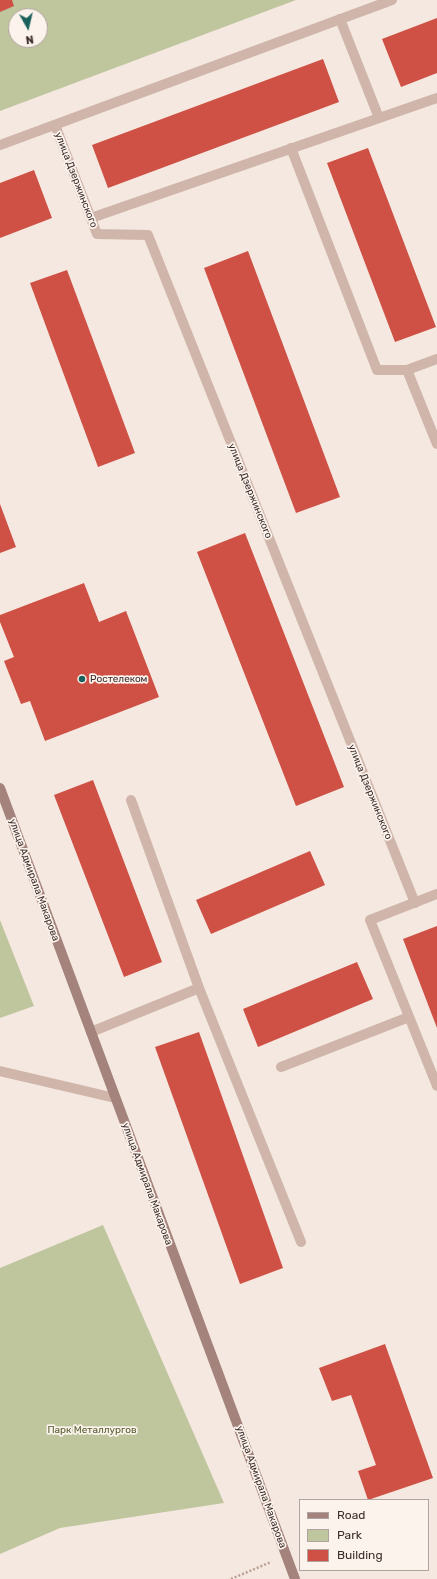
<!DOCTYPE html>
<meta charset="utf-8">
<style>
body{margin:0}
#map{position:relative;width:437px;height:1579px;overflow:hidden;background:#f5e8e0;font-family:Rubik,sans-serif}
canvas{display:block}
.legend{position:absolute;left:299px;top:1499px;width:130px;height:72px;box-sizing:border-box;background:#fcf3ed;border:1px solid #afa49f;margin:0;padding:5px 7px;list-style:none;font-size:12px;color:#3c2d2a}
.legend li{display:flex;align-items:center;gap:8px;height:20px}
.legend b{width:20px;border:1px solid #afa49f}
.north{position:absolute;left:8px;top:8px;width:40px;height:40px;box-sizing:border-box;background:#fcf3ed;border:1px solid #afa49f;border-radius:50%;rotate:172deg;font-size:11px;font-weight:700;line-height:16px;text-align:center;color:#3c2d2a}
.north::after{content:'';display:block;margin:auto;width:14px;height:18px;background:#1b615b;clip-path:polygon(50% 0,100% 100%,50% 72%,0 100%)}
</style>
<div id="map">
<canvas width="437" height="1579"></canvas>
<ul class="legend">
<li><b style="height:5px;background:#a3837b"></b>Road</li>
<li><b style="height:11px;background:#bfc69e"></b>Park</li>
<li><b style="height:11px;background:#cf5044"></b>Building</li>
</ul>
<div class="north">N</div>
</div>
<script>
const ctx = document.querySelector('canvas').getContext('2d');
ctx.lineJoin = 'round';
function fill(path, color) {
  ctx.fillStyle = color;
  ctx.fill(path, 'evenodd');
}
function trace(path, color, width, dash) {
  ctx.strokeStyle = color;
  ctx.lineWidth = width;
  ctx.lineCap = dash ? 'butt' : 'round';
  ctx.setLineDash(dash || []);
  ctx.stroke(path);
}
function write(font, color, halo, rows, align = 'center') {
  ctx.font = font + ' Rubik,sans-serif';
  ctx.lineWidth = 3.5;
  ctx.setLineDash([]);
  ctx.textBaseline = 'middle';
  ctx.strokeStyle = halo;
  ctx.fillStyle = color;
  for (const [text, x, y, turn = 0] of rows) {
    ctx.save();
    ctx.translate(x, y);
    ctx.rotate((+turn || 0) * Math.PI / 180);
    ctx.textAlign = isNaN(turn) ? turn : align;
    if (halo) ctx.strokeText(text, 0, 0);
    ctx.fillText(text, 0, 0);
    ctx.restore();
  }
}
const green = new Path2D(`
 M 0,0 L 296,0 L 0,111 ZM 16,16 L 40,16 L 40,40 L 16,40 Z
 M 0,920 L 34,1006 L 0,1018 Z
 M 103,1225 L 224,1503 L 60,1528 L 0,1554 L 0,1268 Z`);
const building = new Path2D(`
 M 0,0 L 12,0 L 14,6 L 0,12 Z
 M 437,18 L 437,73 L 401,87 L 382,39 Z
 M 323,59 L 339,102 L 108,188 L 92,145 Z
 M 368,148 L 436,327 L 395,342 L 327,163 Z
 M 34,170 L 52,218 L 0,238 L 0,183 Z
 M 248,251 L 340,497 L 296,513 L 204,268 Z
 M 67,270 L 135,453 L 98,467 L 30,283 Z
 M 0,504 L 16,547 L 0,553 Z
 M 245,533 L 344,787 L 296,806 L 197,552 Z
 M 84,583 L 99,622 L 126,611 L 159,697 L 45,741 L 30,701 L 21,704 L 4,661 L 14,657 L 0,622 L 0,615 Z
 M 93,780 L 162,962 L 124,977 L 54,795 Z
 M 310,851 L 325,885 L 211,934 L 196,900 Z
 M 437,926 L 437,1028 L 403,939 Z
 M 357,962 L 373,999 L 258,1047 L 243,1009 Z
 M 199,1032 L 283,1268 L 240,1284 L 155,1047 Z
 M 385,1344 L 433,1478 L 368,1500 L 358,1471 L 376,1465 L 351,1395 L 332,1401 L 319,1368 Z`);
const path = new Path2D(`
 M 231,1579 L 271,1562`);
const lane = new Path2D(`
 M 340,19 L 379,118
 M 291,148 L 377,370 L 407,370 L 437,444
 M 91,218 L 437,98
 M 407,370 L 437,359
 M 131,800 L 199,988 L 301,1242
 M 437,894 L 370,920 L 437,1086
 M 91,1032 L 199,988
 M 281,1067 L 409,1017
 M 0,1071 L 115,1098`);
const street = new Path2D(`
 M 55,125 L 97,234 L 148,235 L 415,903
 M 0,145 L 392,0`);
const secondary = new Path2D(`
 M 0,788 L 295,1579`);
const markers = [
 [82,679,4,"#1b615b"]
];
const streetNames = [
 ["улица Дзержинского",76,180,69],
 ["улица Дзержинского",250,491,68],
 ["улица Дзержинского",370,792,68],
 ["улица Адмирала Макарова",34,880,70],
 ["улица Адмирала Макарова",147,1184,70],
 ["улица Адмирала Макарова",261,1487,70]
];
const poiNames = [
 ["Ростелеком",90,679]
];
const parkNames = [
 ["Парк Металлургов",92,1430]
];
fill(green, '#bfc69e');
fill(building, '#cf5044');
trace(path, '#bb9f94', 2.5, [2, 2]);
trace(lane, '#cfb5aa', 10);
trace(street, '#cfb5aa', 10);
trace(secondary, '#a3837b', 10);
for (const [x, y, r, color] of markers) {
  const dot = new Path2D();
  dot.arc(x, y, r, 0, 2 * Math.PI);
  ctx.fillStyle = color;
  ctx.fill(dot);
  trace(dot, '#fcf3ed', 1.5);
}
write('10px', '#3c2d2a', '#fcf3ed', streetNames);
write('10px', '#3c2d2a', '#fcf3ed', poiNames, 'left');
write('10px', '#525c2c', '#fcf3ed', parkNames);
</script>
